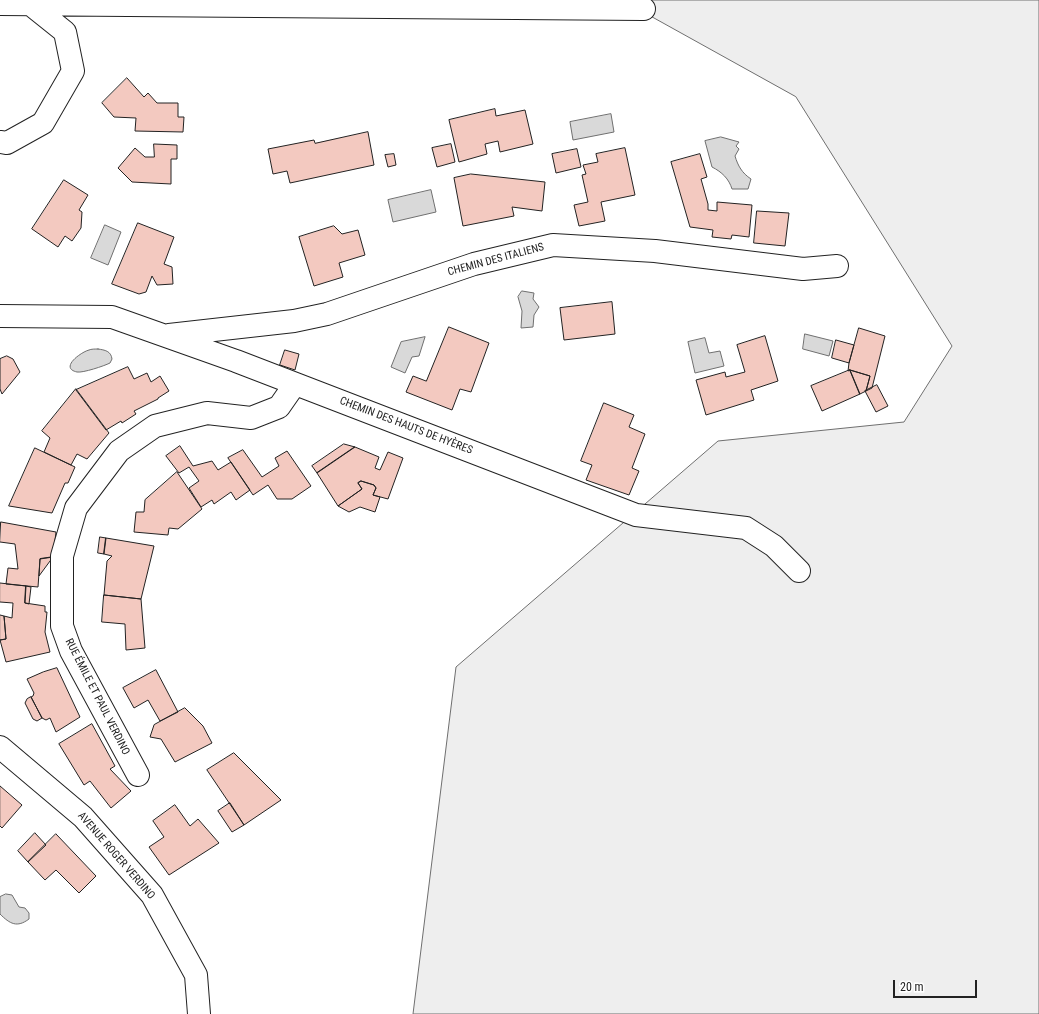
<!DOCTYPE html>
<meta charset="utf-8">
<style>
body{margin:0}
#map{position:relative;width:1039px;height:1014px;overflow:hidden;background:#fff;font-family:"Roboto Condensed",sans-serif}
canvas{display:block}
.scale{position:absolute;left:893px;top:980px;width:84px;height:18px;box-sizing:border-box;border:2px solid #222;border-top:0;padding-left:5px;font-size:12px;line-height:14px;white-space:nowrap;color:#222;-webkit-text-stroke:3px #fff;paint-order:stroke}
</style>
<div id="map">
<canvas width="1039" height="1014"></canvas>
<div class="scale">20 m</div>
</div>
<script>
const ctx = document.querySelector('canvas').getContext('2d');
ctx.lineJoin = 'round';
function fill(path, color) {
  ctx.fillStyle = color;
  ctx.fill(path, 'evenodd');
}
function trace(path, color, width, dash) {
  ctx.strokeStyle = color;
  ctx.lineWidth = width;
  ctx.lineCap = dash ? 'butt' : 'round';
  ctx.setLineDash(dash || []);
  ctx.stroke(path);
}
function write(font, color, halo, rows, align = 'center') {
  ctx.font = font + ' "Roboto Condensed",sans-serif';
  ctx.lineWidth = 3;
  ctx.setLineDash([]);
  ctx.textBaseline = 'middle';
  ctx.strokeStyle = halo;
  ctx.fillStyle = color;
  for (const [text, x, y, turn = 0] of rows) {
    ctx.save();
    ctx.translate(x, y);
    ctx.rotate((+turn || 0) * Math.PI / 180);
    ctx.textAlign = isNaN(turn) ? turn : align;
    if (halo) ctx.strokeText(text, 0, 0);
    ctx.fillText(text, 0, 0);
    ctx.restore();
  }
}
const green = new Path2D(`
 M 622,0 L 1039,0 L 1039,1014 L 413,1014 L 456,667 L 718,441 L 904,422 L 952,346 L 796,97 Z`);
const water = new Path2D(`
 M 611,114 L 614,132 L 573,140 L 570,122 Z
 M 721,137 L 739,142 L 736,146 L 739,149 L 735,156 C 738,166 742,173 751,179 L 748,189 L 732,189 C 729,179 722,172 712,167 L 705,141 Z
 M 431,190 L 436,212 L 393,222 L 388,200 Z
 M 105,225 L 121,232 L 108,265 L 91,258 Z
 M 522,291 L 534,293 L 533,299 L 539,307 L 534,315 L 533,327 L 521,328 L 522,311 L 518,297 Z
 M 805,334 L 833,341 L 829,356 L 803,349 Z
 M 425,337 L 419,356 L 412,357 L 405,373 L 391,367 L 401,342 Z
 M 705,338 L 709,353 L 720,351 L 724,366 L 695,373 L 688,342 Z
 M 98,349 C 105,350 111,351 112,359 L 110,363 C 104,366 83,373 77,372 C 59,368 81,352 89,350 C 91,349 95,349 98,349 Z
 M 6,894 L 12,895 L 19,907 L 25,908 L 29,913 L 29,919 C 17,928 10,924 0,914 L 0,897 Z`);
const building = new Path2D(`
 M 127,78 L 144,97 L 148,93 L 157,103 L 178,103 L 178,117 L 184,117 L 183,132 L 135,131 L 136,118 L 114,117 L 102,103 Z
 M 495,109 L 496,116 L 525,110 L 533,144 L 500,152 L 498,141 L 485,144 L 487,154 L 459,162 L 449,120 Z
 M 368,132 L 374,165 L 290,183 L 287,171 L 273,174 L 268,149 L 314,140 L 315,143 Z
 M 154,144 L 177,145 L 177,159 L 171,159 L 171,184 L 132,182 L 118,168 L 135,148 L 145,157 L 154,157 Z
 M 451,144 L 455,162 L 437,167 L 432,148 Z
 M 625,148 L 635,195 L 601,202 L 605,221 L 579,226 L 574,205 L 588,202 L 582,175 L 586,174 L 583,165 L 598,162 L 596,154 Z
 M 577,149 L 581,167 L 556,173 L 552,154 Z
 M 394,154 L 396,165 L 388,167 L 385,155 Z
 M 700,154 L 707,177 L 701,179 L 708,204 L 708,210 L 717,211 L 717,202 L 752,205 L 749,237 L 732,235 L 731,239 L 712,237 L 713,230 L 690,227 L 671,162 Z
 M 471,174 L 545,182 L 542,211 L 512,207 L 514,216 L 463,226 L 454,178 Z
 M 64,180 L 88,195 L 79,210 L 82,212 L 81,228 L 72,241 L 65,236 L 58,247 L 32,229 Z
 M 757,211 L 789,213 L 785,246 L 754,243 Z
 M 138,223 L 174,237 L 164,264 L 172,267 L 173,284 L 157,285 L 152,276 L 146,292 L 139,294 L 112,284 Z
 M 334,226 L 342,234 L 358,230 L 365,255 L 339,263 L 343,277 L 314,286 L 299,237 Z
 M 612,302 L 615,334 L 564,340 L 560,308 Z
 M 449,327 L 489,343 L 471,392 L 460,389 L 452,410 L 406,392 L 413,376 L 426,381 Z
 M 859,328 L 885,336 L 872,388 L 866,391 L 870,376 L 850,370 L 848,371 L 849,363 Z
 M 765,336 L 778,381 L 751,390 L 754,400 L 706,415 L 696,380 L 725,372 L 726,377 L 745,372 L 737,345 Z
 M 836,340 L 854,345 L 849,363 L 832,358 Z
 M 285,350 L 299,354 L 295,370 L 280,365 Z
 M 7,356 L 13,359 L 20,372 L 2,394 L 0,389 L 0,359 Z
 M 128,367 L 134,379 L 147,373 L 151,382 L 160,376 L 169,391 L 158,398 L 158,399 L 134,411 L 136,414 L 122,423 L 121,421 L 106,430 L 76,390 Z
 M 850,370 L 870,376 L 866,391 L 860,394 Z
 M 850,370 L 860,394 L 822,411 L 811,386 Z
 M 877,385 L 888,406 L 876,412 L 865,391 Z
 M 76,389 L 109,433 L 87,459 L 77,454 L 71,465 L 44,452 L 50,438 L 42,431 Z
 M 604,403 L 634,415 L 629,427 L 645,434 L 632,468 L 639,471 L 629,495 L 586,480 L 592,465 L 581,461 Z
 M 344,444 L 355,447 L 317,473 L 312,466 Z
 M 180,446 L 193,466 L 212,461 L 218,470 L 231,462 L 250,490 L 236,500 L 231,492 L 214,504 L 212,500 L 201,507 L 189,488 L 199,481 L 189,467 L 179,473 L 166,456 Z
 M 355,447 L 379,457 L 375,468 L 380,470 L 388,452 L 403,458 L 388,499 L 373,495 L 376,488 L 374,485 L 361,481 L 358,483 L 362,489 L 338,506 L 317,473 Z
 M 35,448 L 75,467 L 68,483 L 65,483 L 52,513 L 9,506 Z
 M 243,450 L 262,477 L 279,466 L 275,458 L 287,451 L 311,486 L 292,499 L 277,499 L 268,485 L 253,495 L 228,458 Z
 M 177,472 L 202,509 L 178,529 L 169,528 L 168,535 L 134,532 L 136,512 L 144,512 L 145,500 Z
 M 361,481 L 374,485 L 376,488 L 373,495 L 380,497 L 375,512 L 360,507 L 349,512 L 338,506 L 362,489 L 358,483 Z
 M 1,522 L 56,532 L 53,557 L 40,559 L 38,587 L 6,584 L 8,568 L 18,569 L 15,544 L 0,542 Z
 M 100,537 L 106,538 L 104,554 L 98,553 Z
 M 106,538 L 154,546 L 141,599 L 104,595 L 107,561 L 112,556 L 104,554 Z
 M 53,557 L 39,576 L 40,559 Z
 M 0,583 L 26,586 L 25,603 L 45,606 L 45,612 L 47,612 L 45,632 L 50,652 L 6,662 L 0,640 L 6,639 L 4,616 L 12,618 L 13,603 L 0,602 Z
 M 26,586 L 31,587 L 29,604 L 25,603 Z
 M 104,595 L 141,599 L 145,648 L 126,650 L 125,624 L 102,622 Z
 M 0,615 L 4,616 L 6,639 L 0,640 Z
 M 57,668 L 80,717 L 56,732 L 50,718 L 46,720 L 42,718 L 31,697 L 33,696 L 34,693 L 27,679 L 43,672 Z
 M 156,670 L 178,712 L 160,721 L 148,700 L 134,708 L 123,688 Z
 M 31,697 L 42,718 L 37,721 L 33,719 L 25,703 L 27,699 Z
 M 185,708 L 203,726 L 212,743 L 175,762 L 161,739 L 150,737 L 154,725 Z
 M 92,724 L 115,766 L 110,769 L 131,791 L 111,808 L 90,781 L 84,785 L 59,744 Z
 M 234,753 L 281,800 L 244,825 L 207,770 Z
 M 0,786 L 22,805 L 2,828 L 0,826 Z
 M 230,803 L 244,825 L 232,832 L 218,811 Z
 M 175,805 L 190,826 L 198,819 L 219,843 L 169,875 L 149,847 L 164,837 L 153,821 Z
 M 35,833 L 46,845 L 28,862 L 18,851 Z
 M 56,834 L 96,876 L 79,893 L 56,870 L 45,880 L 28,862 Z`);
const minor = new Path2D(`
 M 0,4 L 644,9
 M 0,142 L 7,143 L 43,123 L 73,71 L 65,32 L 30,4
 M 0,316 L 112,317 L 236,361 L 636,515 L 746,528 L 774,546 L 799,571
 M 169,335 L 294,321 L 327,314 L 474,264 L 553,245 L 655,251 L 803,269 L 837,266
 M 0,747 L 83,817 L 152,895 L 196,975 L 199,1014
 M 138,775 L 71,651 L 62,626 L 62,556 L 76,508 L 119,451 L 155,426 L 207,413 L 251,418 L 279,407 L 295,384`);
const streetNames = [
 ["CHEMIN DES ITALIENS",496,260,-15],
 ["CHEMIN DES HAUTS DE HYÈRES",406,426,21],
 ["RUE ÉMILE ET PAUL VERDINO",97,697,63],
 ["AVENUE ROGER VERDINO",116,856,49]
];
fill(green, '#eee');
trace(green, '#6f6f6f', 1);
fill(water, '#d9d9d9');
trace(water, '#6f6f6f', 1);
fill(building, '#f3c9c0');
trace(building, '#222', 1);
trace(minor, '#222', 24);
trace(minor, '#fff', 22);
write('11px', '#222', '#fff', streetNames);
</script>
